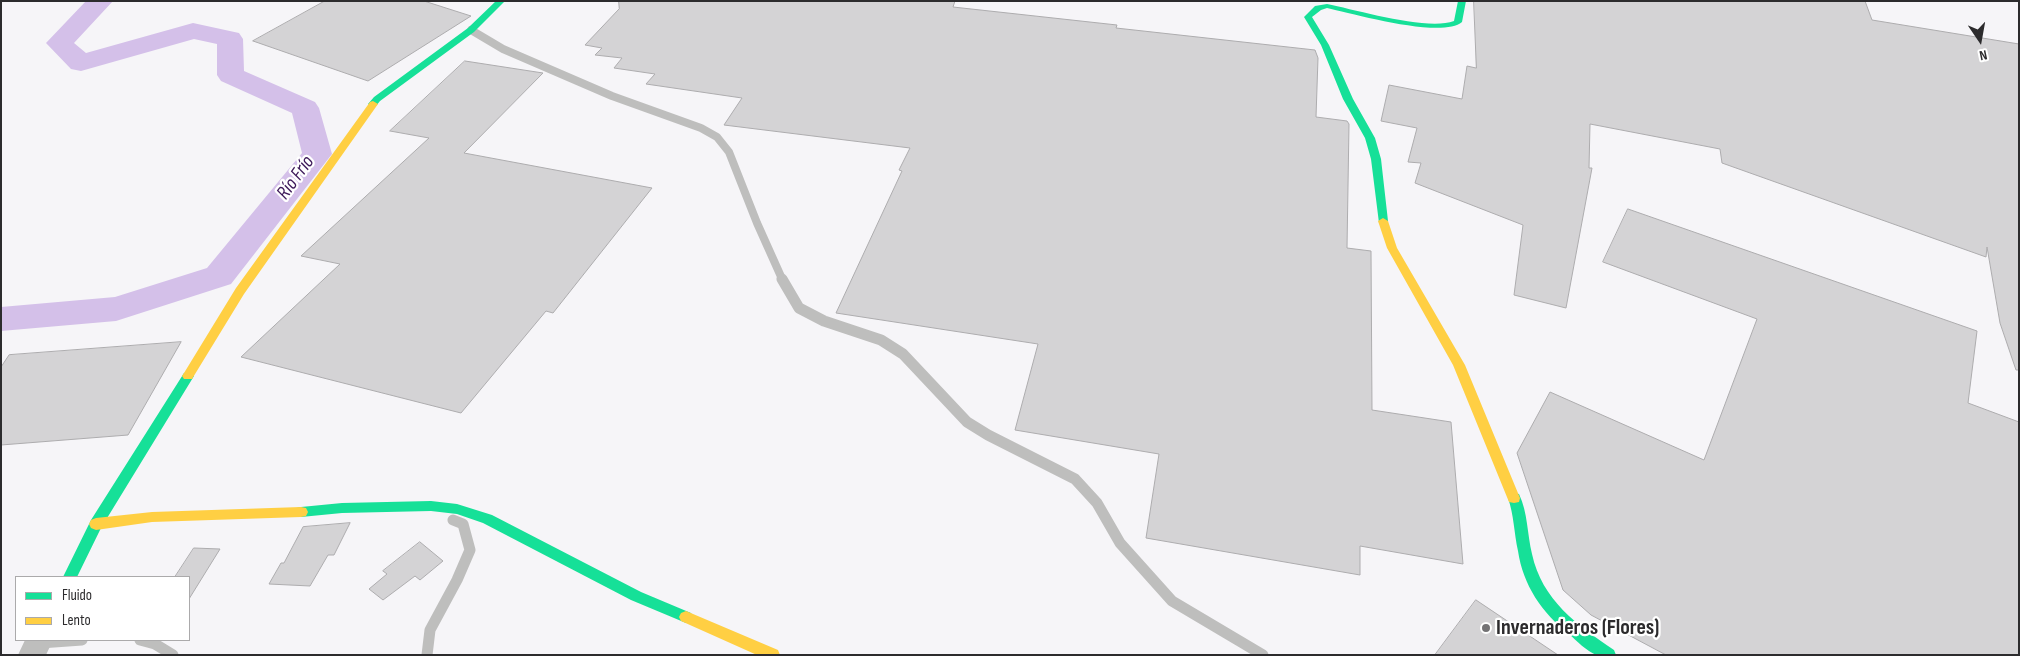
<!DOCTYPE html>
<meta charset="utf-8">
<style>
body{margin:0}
#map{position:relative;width:2020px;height:656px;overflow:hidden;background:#f6f5f8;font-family:"Sofia Sans Condensed",sans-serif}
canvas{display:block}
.frame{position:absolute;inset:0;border:2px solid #2c2b2d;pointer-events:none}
.legend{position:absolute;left:15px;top:576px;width:175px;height:65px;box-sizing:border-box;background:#fff;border:1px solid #abaaab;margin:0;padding:6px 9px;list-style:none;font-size:15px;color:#2c2b2d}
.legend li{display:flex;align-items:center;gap:10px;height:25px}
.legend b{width:25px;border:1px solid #abaaab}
.north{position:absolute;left:1955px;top:15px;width:50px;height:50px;-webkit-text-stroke:4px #fff;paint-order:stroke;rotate:168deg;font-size:14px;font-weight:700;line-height:20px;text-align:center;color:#2c2b2d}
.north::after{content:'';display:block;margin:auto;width:18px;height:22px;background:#2c2b2d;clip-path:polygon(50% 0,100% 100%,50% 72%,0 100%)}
</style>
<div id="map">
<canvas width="2020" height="656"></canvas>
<div class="frame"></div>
<ul class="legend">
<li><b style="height:6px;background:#16e098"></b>Fluido</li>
<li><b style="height:6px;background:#ffcf43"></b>Lento</li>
</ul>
<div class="north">N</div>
</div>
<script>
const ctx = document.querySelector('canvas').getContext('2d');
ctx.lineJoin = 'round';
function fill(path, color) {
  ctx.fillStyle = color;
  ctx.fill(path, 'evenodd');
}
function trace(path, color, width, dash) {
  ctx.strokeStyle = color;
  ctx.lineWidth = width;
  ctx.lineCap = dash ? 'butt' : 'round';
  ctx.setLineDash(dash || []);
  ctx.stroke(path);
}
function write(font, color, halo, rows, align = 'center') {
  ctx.font = font + ' "Sofia Sans Condensed",sans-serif';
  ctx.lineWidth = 4.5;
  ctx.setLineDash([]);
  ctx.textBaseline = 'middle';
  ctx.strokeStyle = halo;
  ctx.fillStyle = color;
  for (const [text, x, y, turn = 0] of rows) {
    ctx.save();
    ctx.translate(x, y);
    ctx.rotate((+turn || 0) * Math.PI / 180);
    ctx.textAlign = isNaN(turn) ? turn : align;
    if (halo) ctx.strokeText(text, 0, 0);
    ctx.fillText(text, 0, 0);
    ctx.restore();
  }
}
const river = new Path2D(`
 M 86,1 L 113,1 L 74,43 L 86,53 L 193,23 L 239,33 L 243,39 L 244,71 L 315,102 L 319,108 L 332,154 L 231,284 L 116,321 L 1,331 L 1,307 L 115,297 L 207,268 L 302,153 L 292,113 L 221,81 L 217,75 L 217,44 L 194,39 L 81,71 L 71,69 L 46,43 Z`);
const building = new Path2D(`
 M 325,1 L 424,1 L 471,16 L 368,81 L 253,41 Z
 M 619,1 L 955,1 L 953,7 L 1117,25 L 1116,28 L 1315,50 L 1318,58 L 1316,117 L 1347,121 L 1349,124 L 1347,248 L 1371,251 L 1372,410 L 1451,422 L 1463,564 L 1360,546 L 1360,575 L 1146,538 L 1159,454 L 1015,430 L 1038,344 L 836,313 L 902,171 L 899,170 L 910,148 L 724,125 L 742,98 L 646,84 L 655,74 L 614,68 L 622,58 L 595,55 L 602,48 L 585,45 L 619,9 Z
 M 1474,1 L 1865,1 L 1872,20 L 2019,44 L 2019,370 L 2016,370 L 2000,323 L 1987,247 L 1986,257 L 1722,163 L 1720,149 L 1590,124 L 1589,168 L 1592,168 L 1566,308 L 1514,295 L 1523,225 L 1415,183 L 1421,163 L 1408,162 L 1417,128 L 1381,121 L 1389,85 L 1462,99 L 1467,66 L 1476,68 Z
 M 465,61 L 543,73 L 464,153 L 652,188 L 553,313 L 546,311 L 461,413 L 241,357 L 340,264 L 301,256 L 429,138 L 390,131 Z
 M 1628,209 L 1977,331 L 1968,403 L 2019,422 L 2019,655 L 1666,655 L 1591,615 L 1563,590 L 1517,453 L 1550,392 L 1704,460 L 1757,319 L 1603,262 Z
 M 181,342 L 128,435 L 1,445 L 1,367 L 9,355 Z
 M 350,523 L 334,555 L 328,555 L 310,586 L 269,584 L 281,563 L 284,563 L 303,527 Z
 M 420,542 L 443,561 L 420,580 L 415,576 L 383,600 L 369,589 L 387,574 L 383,571 Z
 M 194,548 L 220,549 L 189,599 L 189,577 L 175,577 Z
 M 1476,600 L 1558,655 L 1435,655 Z`);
const laneFar1 = new Path2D(`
 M 471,30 L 503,49 L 612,96 L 701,128 L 717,137 L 729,152 L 757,223 L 783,281`);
const lane = new Path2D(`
 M 782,279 L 799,308 L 824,321 L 881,340 L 903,354 L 967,422 L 988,435 L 1075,479 L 1097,503 L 1120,543 L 1172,601 L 1263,655
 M 140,640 L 155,644 L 173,655
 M 40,643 L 82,640
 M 427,655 L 430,630 L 457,580 L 470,550 L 463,524 L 453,520`);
const street = new Path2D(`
 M 25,640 L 53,640 L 46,655 L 18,655 Z`);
const fast = new Path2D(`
 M 496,1 L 505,1 L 474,32 L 380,101 L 376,106 L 370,106 L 368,104 L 374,97 L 468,28 Z
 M 1458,1 L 1466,1 L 1462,22 C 1442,39 1354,14 1327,8 L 1321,10 L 1312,17 L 1329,45 L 1353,99 L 1375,138 L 1381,159 L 1388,221 L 1383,224 L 1379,223 L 1371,159 L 1365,138 L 1343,99 L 1321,45 L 1304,17 L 1315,6 L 1327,4 C 1357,10 1427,31 1454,21 Z
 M 188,372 L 192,373 L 194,376 L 101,528 L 77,577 L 63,577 L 91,520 L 184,373 Z
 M 1514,493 L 1519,494 C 1528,513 1527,534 1532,554 C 1542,600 1577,625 1614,650 L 1616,655 C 1611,655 1602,656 1597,655 C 1587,652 1576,640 1569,634 C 1542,613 1523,585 1518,551 C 1514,533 1514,515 1508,498 L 1509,494 Z
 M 431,501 L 457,504 L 492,515 L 641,592 L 691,613 L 693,617 L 691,621 L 686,623 L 631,600 L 483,523 L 457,514 L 431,511 L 342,513 L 301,517 L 296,516 L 294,512 L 296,508 L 301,507 L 342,503 Z`);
const slow = new Path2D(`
 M 373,101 L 378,104 L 244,294 L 192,379 L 184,379 L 182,376 L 184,373 L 236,288 L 370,102 Z
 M 1383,218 L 1388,221 L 1397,248 L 1465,365 L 1520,498 L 1519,502 L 1514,503 L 1509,502 L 1453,365 L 1387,248 L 1378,221 Z
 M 301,507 L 306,508 L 308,512 L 306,516 L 301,517 L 152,522 L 96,530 L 91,528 L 89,524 L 91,520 L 96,518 L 152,512 Z
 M 686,611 L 778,650 L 780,655 L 757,655 L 681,621 L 679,617 L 681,613 Z`);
const markers = [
 [1486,628,5,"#737274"]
];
const waterNames = [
 ["Río Frío",296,178,-54]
];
const nearPoinames = [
 ["Invernaderos (Flores)",1496,628]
];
fill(river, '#d4c0e9');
fill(building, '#d4d3d5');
trace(building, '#adacae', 1);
trace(laneFar1, '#bebebd', 8);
trace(lane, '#bebebd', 11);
fill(street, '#bebebd');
fill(fast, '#16e098');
fill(slow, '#ffcf43');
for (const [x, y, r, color] of markers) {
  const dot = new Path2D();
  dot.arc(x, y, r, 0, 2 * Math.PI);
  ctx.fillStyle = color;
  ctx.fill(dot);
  trace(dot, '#fff', 2);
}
write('italic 20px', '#3e1a5a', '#fff', waterNames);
write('bold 22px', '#2c2b2d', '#fff', nearPoinames, 'left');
</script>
